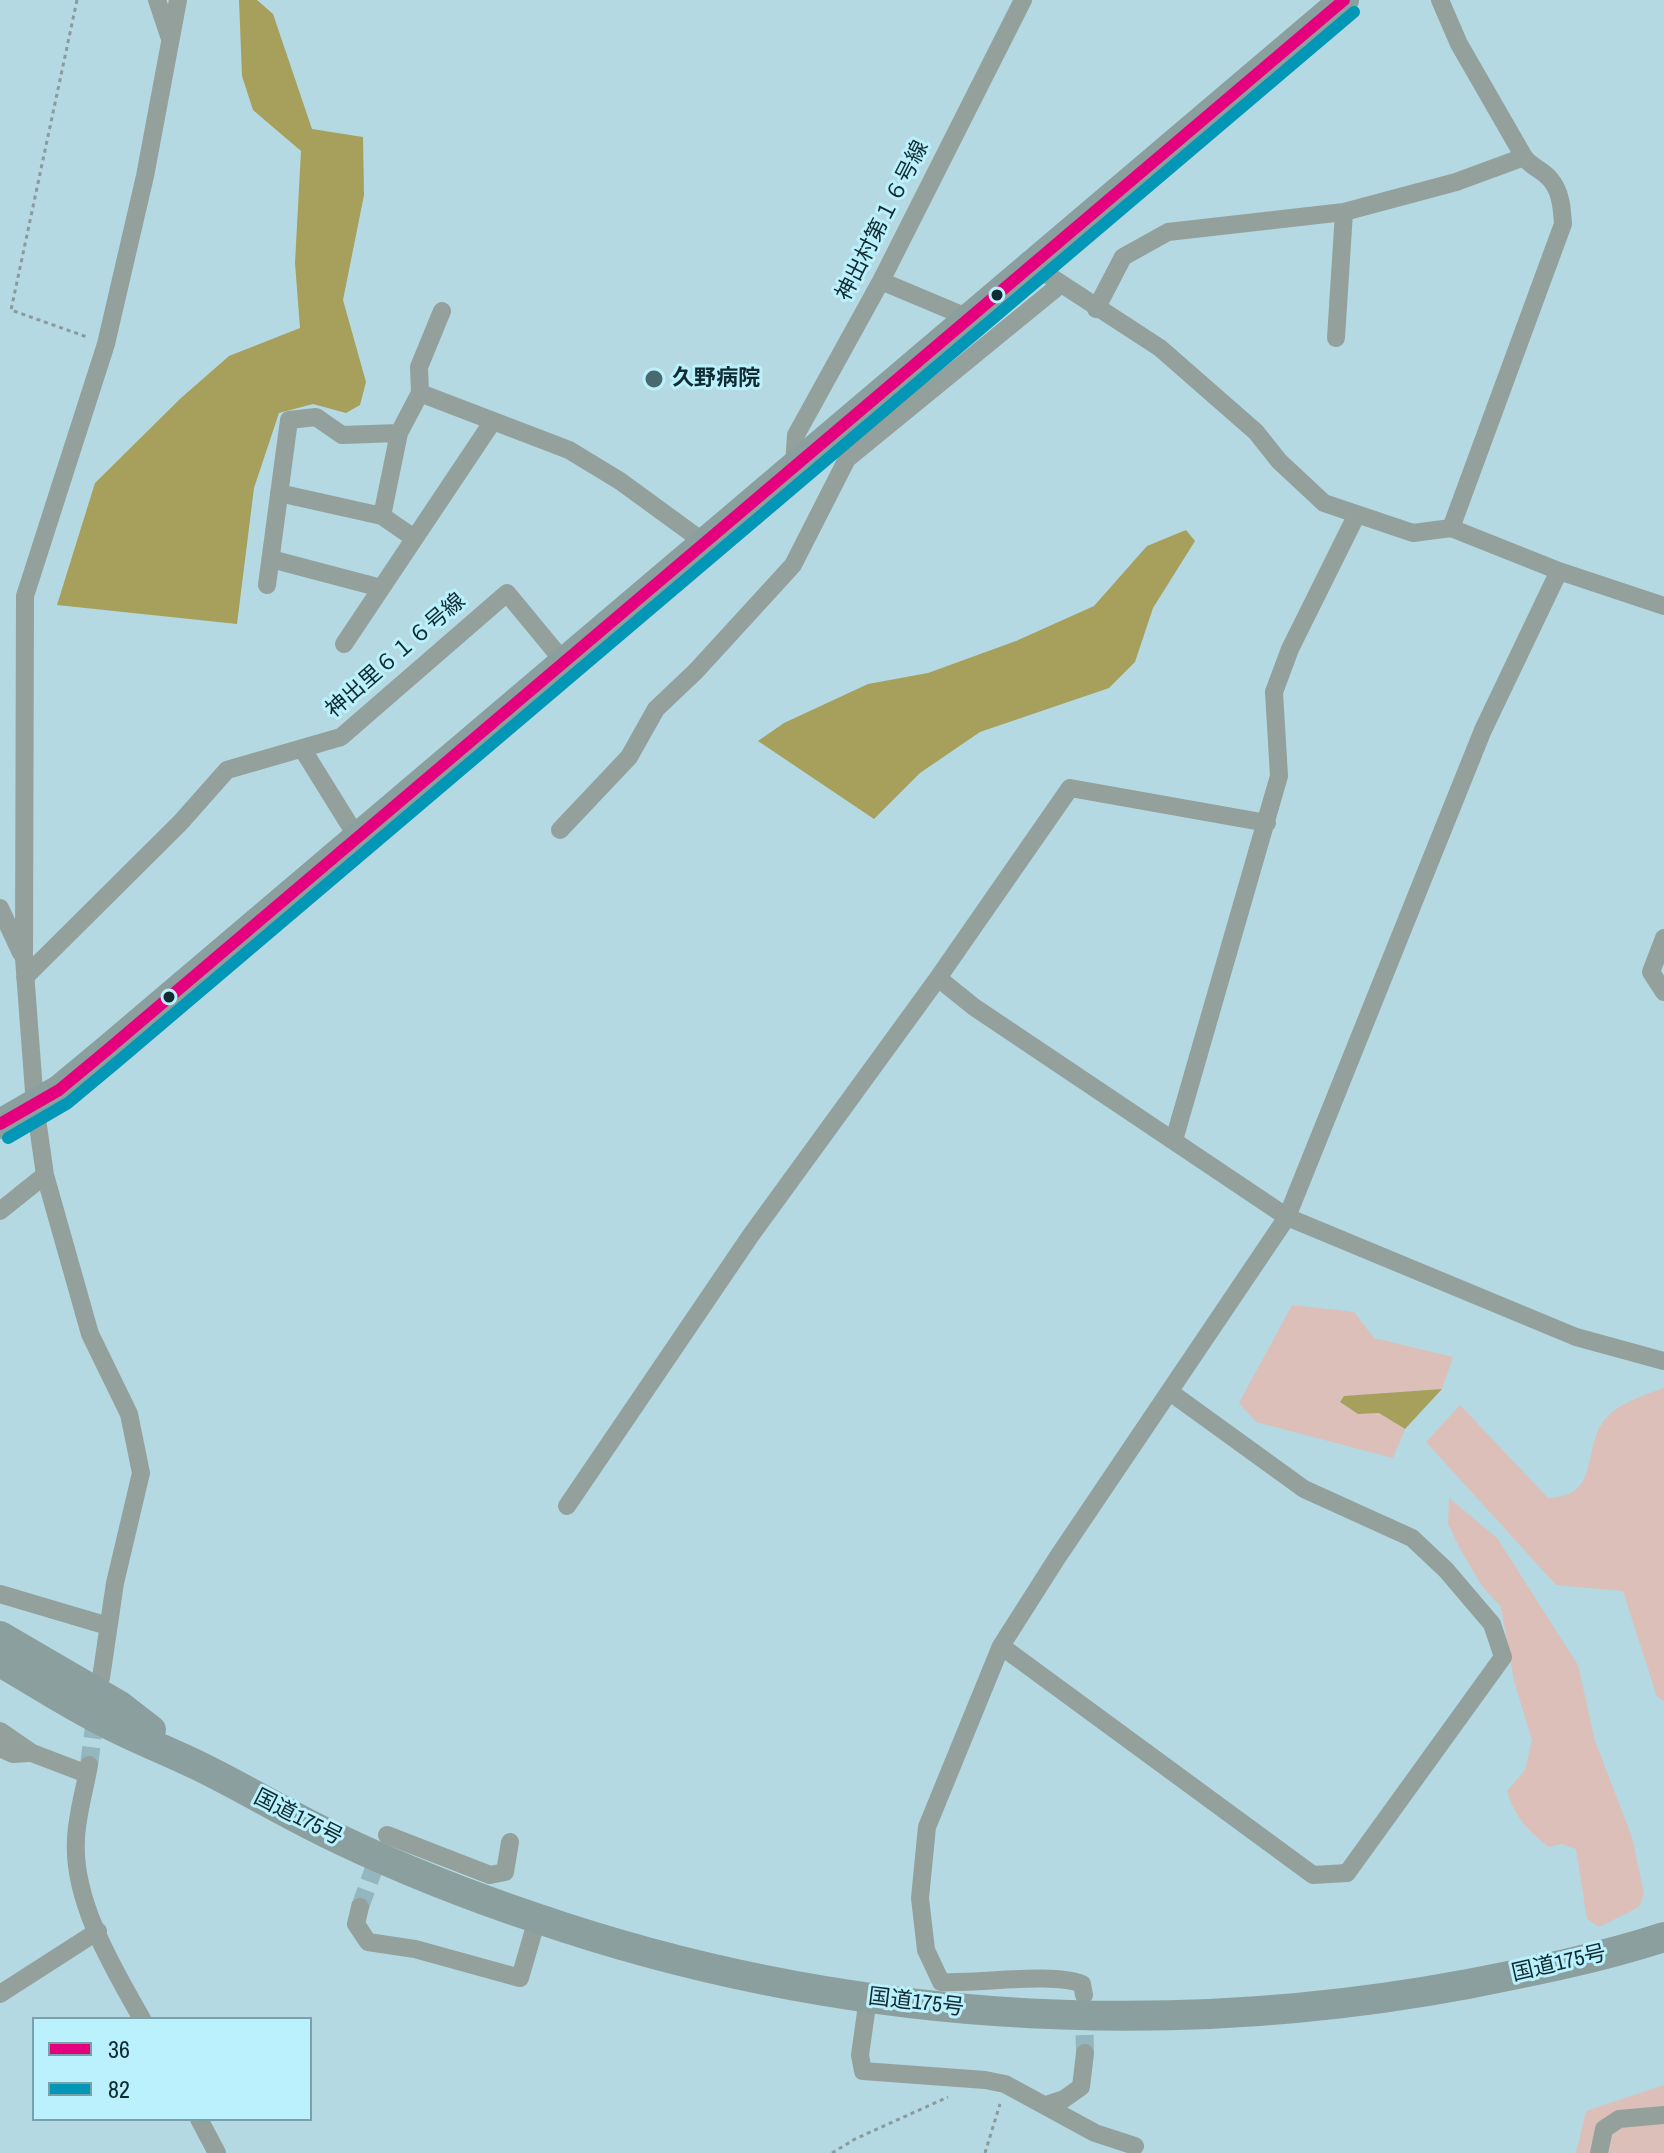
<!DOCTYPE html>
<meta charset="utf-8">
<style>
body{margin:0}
#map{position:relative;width:1664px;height:2153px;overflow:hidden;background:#b4d9e2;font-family:"Archivo Narrow",sans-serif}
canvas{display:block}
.legend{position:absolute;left:32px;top:2017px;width:280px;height:104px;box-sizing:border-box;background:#bbf0fd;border:2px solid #77a2ac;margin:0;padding:10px 14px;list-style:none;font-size:24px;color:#102c32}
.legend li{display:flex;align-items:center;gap:16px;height:40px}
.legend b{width:40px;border:2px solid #77a2ac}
</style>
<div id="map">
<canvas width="1664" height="2153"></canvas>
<ul class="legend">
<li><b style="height:10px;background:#e5007d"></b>36</li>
<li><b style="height:10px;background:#0296b7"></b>82</li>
</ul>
</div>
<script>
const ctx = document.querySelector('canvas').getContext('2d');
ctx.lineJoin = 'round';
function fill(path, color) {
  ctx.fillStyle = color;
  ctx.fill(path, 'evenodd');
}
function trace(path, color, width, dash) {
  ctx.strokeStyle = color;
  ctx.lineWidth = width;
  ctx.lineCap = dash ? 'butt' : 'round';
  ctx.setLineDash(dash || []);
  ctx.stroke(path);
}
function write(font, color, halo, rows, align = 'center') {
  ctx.font = font + ' "Archivo Narrow","Noto Sans JP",sans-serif';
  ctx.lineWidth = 6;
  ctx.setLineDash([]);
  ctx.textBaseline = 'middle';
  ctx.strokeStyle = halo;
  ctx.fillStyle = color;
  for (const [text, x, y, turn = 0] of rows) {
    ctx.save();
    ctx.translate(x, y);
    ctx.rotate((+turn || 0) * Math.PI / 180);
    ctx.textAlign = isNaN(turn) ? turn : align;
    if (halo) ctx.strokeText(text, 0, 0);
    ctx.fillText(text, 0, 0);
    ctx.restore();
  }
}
const green = new Path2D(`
 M 1292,1305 L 1354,1312 L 1374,1338 L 1453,1357 L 1442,1389 L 1344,1396 L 1340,1402 L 1358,1414 L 1379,1413 L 1405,1429 L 1393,1458 L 1256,1422 L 1239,1403 Z
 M 1664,1388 L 1664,1701 L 1657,1697 L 1623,1591 L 1556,1585 L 1426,1442 L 1460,1405 L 1548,1498 C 1598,1496 1583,1457 1601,1425 C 1612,1405 1644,1395 1664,1388 Z
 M 1449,1498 L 1497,1538 L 1578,1665 L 1595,1741 L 1632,1837 L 1644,1894 L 1639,1907 L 1599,1927 L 1587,1919 L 1576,1849 L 1562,1844 L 1549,1847 C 1528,1831 1514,1816 1507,1791 L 1525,1770 L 1532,1740 L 1514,1681 L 1501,1607 L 1482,1586 L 1460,1549 L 1448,1524 Z
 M 1664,2085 L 1664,2153 L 1576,2153 L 1586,2111 Z`);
const water = new Path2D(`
 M 239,0 L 257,0 L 273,14 L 312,129 L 363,137 L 364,195 L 343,300 L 366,382 L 360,405 L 346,413 L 313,404 L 279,413 L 254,488 L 237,624 L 57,605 L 95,483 L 181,398 L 229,356 L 300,328 L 295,263 L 301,151 L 253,110 L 242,76 Z
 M 1186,530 L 1195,541 L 1153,608 L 1135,662 L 1109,688 L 980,732 L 920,773 L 874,819 L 758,741 L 784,723 L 868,684 L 928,673 L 1016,641 L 1094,606 L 1147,546 Z
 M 1442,1389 L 1405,1429 L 1379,1413 L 1358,1414 L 1340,1402 L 1344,1396 Z`);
const minorTunnel = new Path2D(`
 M 89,1765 L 96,1712
 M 360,1907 L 381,1849
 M 1084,2008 L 1085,2053`);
const path = new Path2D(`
 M 77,0 L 11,310 L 87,337
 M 832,2153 L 855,2139 L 948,2097
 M 985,2153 L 1000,2104`);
const minor = new Path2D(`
 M 157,0 L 169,36
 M 1440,0 L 1459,44 L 1524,157 C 1531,167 1543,170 1550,179 C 1561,191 1562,209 1563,224 L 1451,528
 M 1031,264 L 1160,348 L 1256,432 L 1279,461 L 1324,503 L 1413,533 L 1451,528 L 1559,571 L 1664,606
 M 881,281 L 969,318
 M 1096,309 L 1123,257 L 1168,232 L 1344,212 L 1456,182 L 1524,157
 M 442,311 L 419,367 L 420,393 L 569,450 L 620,481 L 705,543
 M 1336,338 L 1344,212
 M 794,465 L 796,435 L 881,281 L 1023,0
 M 279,493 L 382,516 L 414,538
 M 382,516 L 399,433
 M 271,559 L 381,588
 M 267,585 L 289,420 L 316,417 L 342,435 L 399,433 L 420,393
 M 344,644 L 493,421
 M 303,750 L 357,837
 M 560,830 L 629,757 L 656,709 L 696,671 L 793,565 L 847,459 L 1061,284
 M 0,908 L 21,953
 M 1664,938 L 1651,972 L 1664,992
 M 25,977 L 180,823 L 227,770 L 341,737 L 507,593 L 564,662
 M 938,978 L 974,1007 L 1287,1217 L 1576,1337 L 1664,1361
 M 1174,1140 L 1279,776 L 1274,692 L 1290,649 L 1356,516
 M 0,1211 L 45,1175
 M 567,1506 L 751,1235 L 938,978 L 1070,788 L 1267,823
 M 0,1594 L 108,1626
 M 1001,1646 L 1313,1875 L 1347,1873 L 1503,1657 L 1492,1624 L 1446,1570 L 1412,1538 L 1304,1489 L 1170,1392
 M 101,1678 L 115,1583 L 141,1473 L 129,1414 L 90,1334 L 45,1175 L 35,1105 L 24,958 L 25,596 L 106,344 L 145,176 L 178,0
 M 0,1731 L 32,1753 L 87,1774
 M 0,1748 L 13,1754 L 29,1753
 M 89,1765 C 85,1789 77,1814 76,1839 C 72,1900 113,1968 142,2019
 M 387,1835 L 490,1875 L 505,1872 L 510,1842
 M 360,1907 L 356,1924 L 368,1942 L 415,1949 L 520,1978 L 537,1919
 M 0,1994 L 98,1931
 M 1084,1995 L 1082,1984 C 1052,1972 979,1984 941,1982 L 926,1950 L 920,1898 L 927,1827 L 1001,1646 L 1057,1558 L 1287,1217 L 1483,730 L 1559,571
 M 868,1998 L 860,2055 L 863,2071 L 985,2080 L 1005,2084 L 1095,2133 L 1135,2146
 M 1046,2105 L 1064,2099 L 1081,2087 L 1085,2053
 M 199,2119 L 217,2153
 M 1599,2153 L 1604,2129 L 1619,2119 L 1664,2115`);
const trunk = new Path2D(`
 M 0,1124 L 59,1090 L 106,1051 L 1344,0
 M 0,1636 L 120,1706 L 151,1730
 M 0,1662 C 35,1682 70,1705 106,1723 C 137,1739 170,1752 201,1767 C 248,1790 293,1818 341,1840 C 404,1870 470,1896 536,1918 C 836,2021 1158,2042 1468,1984 C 1534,1971 1600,1958 1664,1937`);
const bus1 = new Path2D(`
 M 0,1124 L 59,1090 L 106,1051 L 1344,0`);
const bus2 = new Path2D(`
 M 8,1138 L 68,1103 L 116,1063 L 1354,12`);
const markers = [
 [997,295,7,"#102c32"],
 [654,379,10,"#496970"],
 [169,997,7,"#102c32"]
];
const streetNames = [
 ["神出村第１６号線",883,221,-63],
 ["神出里６１６号線",396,656,-41],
 ["国道175号",298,1818,27],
 ["国道175号",1559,1964,-13],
 ["国道175号",916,2003,7]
];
const poiNames = [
 ["久野病院",672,379]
];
fill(green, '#dcbfb8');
fill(water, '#a79f5c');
trace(minorTunnel, '#93b6bf', 18, [18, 9]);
trace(path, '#8b9a9b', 3, [4, 4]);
trace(minor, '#94a09c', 18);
trace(trunk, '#8ba09e', 30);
trace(bus1, '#e5007d', 12);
trace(bus2, '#0296b7', 12);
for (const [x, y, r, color] of markers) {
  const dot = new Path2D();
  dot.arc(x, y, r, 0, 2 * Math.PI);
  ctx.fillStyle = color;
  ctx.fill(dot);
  trace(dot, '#bbf0fd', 3);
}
write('22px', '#102c32', '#bbf0fd', streetNames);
write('bold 22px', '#102c32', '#bbf0fd', poiNames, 'left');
</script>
